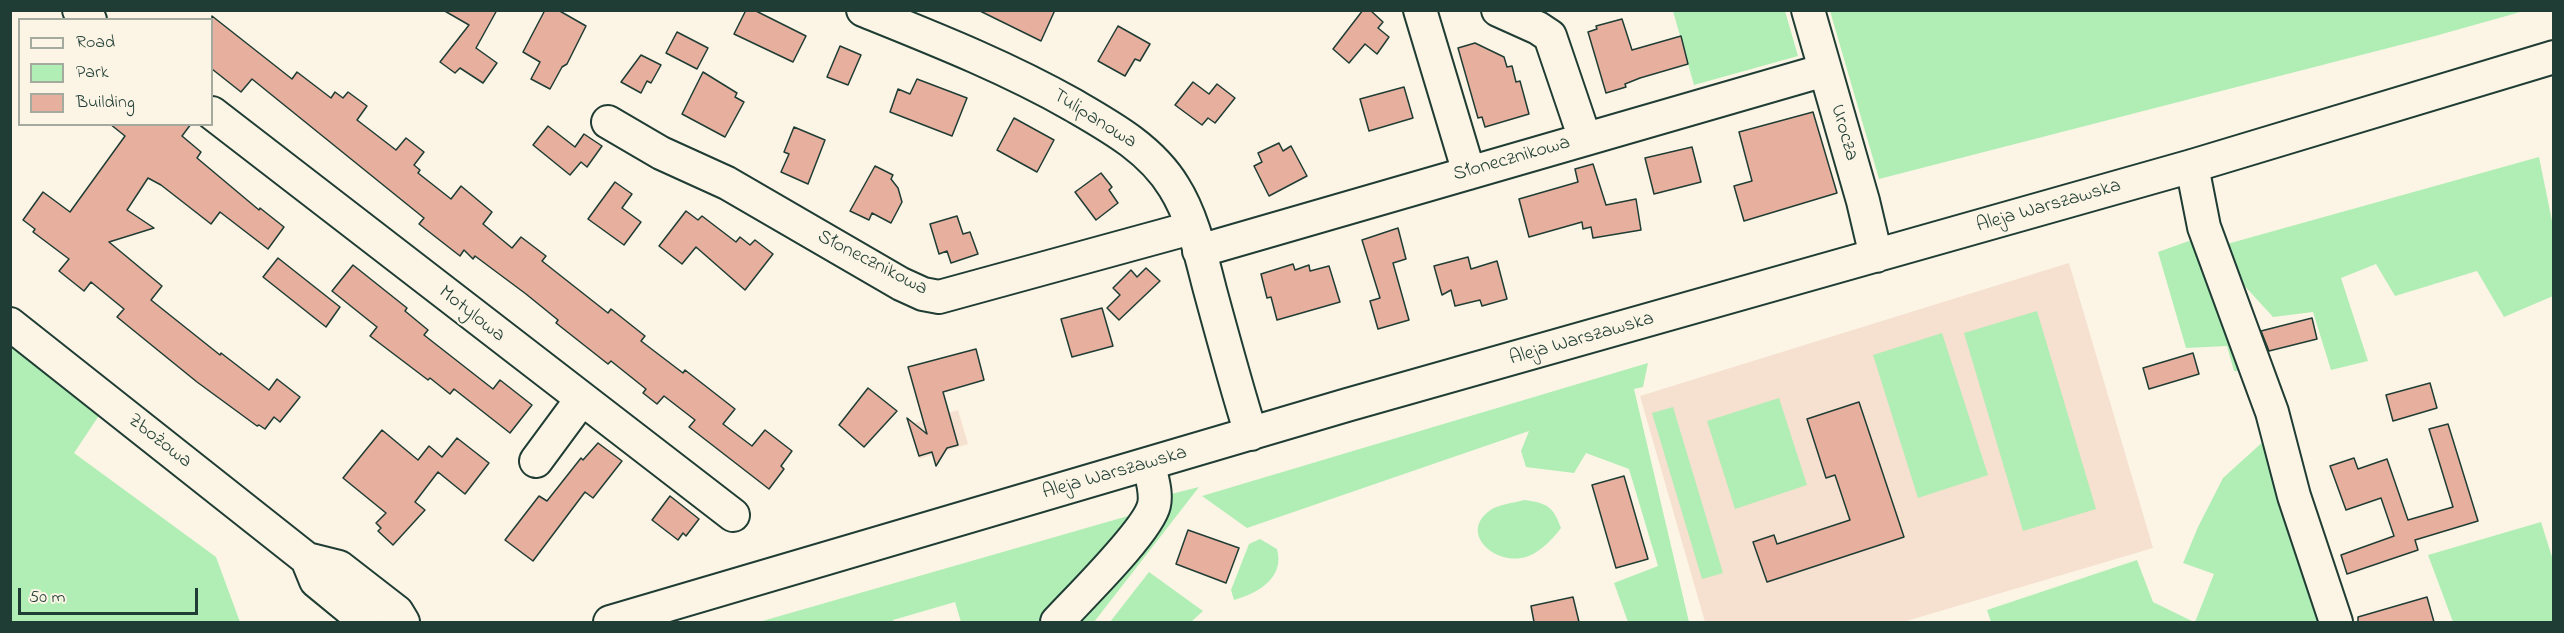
<!DOCTYPE html>
<meta charset="utf-8">
<style>
body{margin:0}
#map{position:relative;width:2564px;height:633px;overflow:hidden;background:#fcf5e5;font-family:"Indie Flower",sans-serif}
canvas{display:block}
.frame{position:absolute;inset:0;border:12px solid #1f3d34;pointer-events:none}
.legend{position:absolute;left:18px;top:18px;width:195px;height:108px;box-sizing:border-box;background:#fcf5e5;border:2px solid #a4ab9e;margin:0;padding:8px 10px;list-style:none;font-size:18px;color:#1f3d34}
.legend li{display:flex;align-items:center;gap:12px;height:30px}
.legend b{width:30px;border:2px solid #a4ab9e}
.scale{position:absolute;left:18px;top:588px;width:180px;height:27px;box-sizing:border-box;border:3px solid #1f3d34;border-top:0;padding-left:8px;font-size:18px;line-height:21px;white-space:nowrap;color:#1f3d34;-webkit-text-stroke:4px #fcf5e5;paint-order:stroke}
</style>
<div id="map">
<canvas width="2564" height="633"></canvas>
<div class="frame"></div>
<ul class="legend">
<li><b style="height:8px;background:#fcf5e5"></b>Road</li>
<li><b style="height:16px;background:#b0eeb5"></b>Park</li>
<li><b style="height:16px;background:#e7af9e"></b>Building</li>
</ul>
<div class="scale">50 m</div>
</div>
<script>
const ctx = document.querySelector('canvas').getContext('2d');
ctx.lineJoin = 'round';
function fill(path, color) {
  ctx.fillStyle = color;
  ctx.fill(path, 'evenodd');
}
function trace(path, color, width, dash) {
  ctx.strokeStyle = color;
  ctx.lineWidth = width;
  ctx.lineCap = dash ? 'butt' : 'round';
  ctx.setLineDash(dash || []);
  ctx.stroke(path);
}
function write(font, color, halo, rows, align = 'center') {
  ctx.font = font + ' "Indie Flower",sans-serif';
  ctx.lineWidth = 4.5;
  ctx.setLineDash([]);
  ctx.textBaseline = 'middle';
  ctx.strokeStyle = halo;
  ctx.fillStyle = color;
  for (const [text, x, y, turn = 0] of rows) {
    ctx.save();
    ctx.translate(x, y);
    ctx.rotate((+turn || 0) * Math.PI / 180);
    ctx.textAlign = isNaN(turn) ? turn : align;
    if (halo) ctx.strokeText(text, 0, 0);
    ctx.fillText(text, 0, 0);
    ctx.restore();
  }
}
const built = new Path2D(`
 M 2069,263 L 2153,548 L 1903,622 L 1705,622 L 1640,396 Z
 M 958,410 L 968,444 L 919,459 L 909,425 Z`);
const green = new Path2D(`
 M 1673,11 L 1785,11 L 1798,56 L 1694,85 Z
 M 1830,11 L 1830,10 L 2524,11 L 2435,36 L 1879,179 Z
 M 2539,157 L 2553,226 L 2553,296 L 2504,317 L 2477,271 L 2395,296 L 2376,264 L 2341,278 L 2368,361 L 2331,370 L 2313,312 L 2273,317 L 2241,282 L 2227,244 Z
 M 2203,236 L 2248,371 L 2234,371 L 2227,346 L 2186,348 L 2158,252 Z
 M 2037,311 L 2096,509 L 2023,531 L 1964,333 Z
 M 1942,333 L 1988,475 L 1918,498 L 1873,355 Z
 M 10,339 L 102,411 L 74,453 L 216,557 L 240,622 L 11,622 Z
 M 1648,363 L 1643,387 L 1634,389 L 1689,622 L 1628,622 L 1614,583 L 1658,566 L 1629,469 L 1586,453 L 1574,473 L 1526,467 L 1521,451 L 1529,431 L 1247,528 L 1202,496 Z
 M 1779,398 L 1807,485 L 1735,509 L 1707,421 Z
 M 1673,407 L 1723,573 L 1702,579 L 1652,413 Z
 M 2266,439 L 2328,622 L 2195,622 L 2214,574 L 2183,563 L 2198,527 L 2223,478 Z
 M 1199,487 L 1094,622 L 961,622 L 955,602 L 893,620 L 894,622 L 759,622 L 1128,516 L 1155,498 Z
 M 1524,500 C 1547,503 1553,506 1561,528 C 1552,540 1537,556 1521,558 C 1492,563 1458,531 1492,509 C 1501,504 1514,503 1524,500 Z
 M 2541,522 L 2553,560 L 2553,622 L 2453,622 L 2428,555 Z
 M 1260,539 L 1277,549 C 1285,578 1258,593 1234,600 L 1231,590 L 1249,544 Z
 M 2137,560 L 2153,602 L 2194,622 L 1991,622 L 1987,610 Z
 M 1149,572 L 1203,611 L 1191,622 L 1110,622 Z`);
const building = new Path2D(`
 M 443,10 L 497,10 L 476,48 L 497,63 L 483,83 L 460,68 L 455,73 L 440,62 L 469,25 Z
 M 545,10 L 558,10 L 586,26 L 567,64 L 562,67 L 550,89 L 531,79 L 540,62 L 523,52 Z
 M 746,10 L 754,10 L 806,36 L 793,62 L 734,34 Z
 M 978,10 L 1055,10 L 1041,41 Z
 M 1363,10 L 1370,10 L 1383,22 L 1378,28 L 1389,37 L 1377,54 L 1365,44 L 1349,63 L 1333,49 Z
 M 212,16 L 292,79 L 297,72 L 331,98 L 335,92 L 343,98 L 348,92 L 367,106 L 357,120 L 396,150 L 406,138 L 424,152 L 414,165 L 420,170 L 418,173 L 451,199 L 461,186 L 492,212 L 483,224 L 512,248 L 521,237 L 546,256 L 542,261 L 608,313 L 611,309 L 645,336 L 641,341 L 683,373 L 685,370 L 735,409 L 723,424 L 752,446 L 765,430 L 792,451 L 781,466 L 784,469 L 769,489 L 689,427 L 695,420 L 664,396 L 657,404 L 643,393 L 646,389 L 611,361 L 608,364 L 556,323 L 558,320 L 526,294 L 475,256 L 473,259 L 464,250 L 460,256 L 419,224 L 424,218 L 252,79 L 241,92 L 212,69 Z
 M 1622,19 L 1632,50 L 1681,36 L 1688,64 L 1640,78 L 1625,84 L 1626,87 L 1606,93 L 1588,32 L 1597,29 L 1596,26 Z
 M 1118,26 L 1150,44 L 1140,61 L 1135,59 L 1125,76 L 1098,61 Z
 M 677,32 L 708,48 L 697,69 L 666,53 Z
 M 1475,43 L 1504,57 L 1507,67 L 1512,66 L 1516,82 L 1520,81 L 1529,114 L 1485,127 L 1482,117 L 1478,118 L 1458,48 Z
 M 840,46 L 861,55 L 848,85 L 827,77 Z
 M 641,55 L 661,65 L 651,83 L 647,81 L 641,93 L 621,82 Z
 M 703,72 L 737,93 L 735,97 L 744,102 L 725,137 L 682,114 Z
 M 917,79 L 967,98 L 952,136 L 890,112 L 898,89 L 910,94 Z
 M 1193,82 L 1209,94 L 1217,84 L 1235,98 L 1215,123 L 1208,118 L 1202,125 L 1175,105 Z
 M 1404,87 L 1413,118 L 1369,131 L 1360,99 Z
 M 1813,112 L 1837,193 L 1744,221 L 1734,186 L 1752,181 L 1739,132 Z
 M 1014,118 L 1054,140 L 1037,172 L 997,150 Z
 M 110,124 L 191,124 L 182,136 L 201,152 L 197,158 L 259,210 L 260,208 L 284,227 L 268,249 L 220,212 L 211,224 L 161,185 L 148,178 L 127,210 L 154,228 L 109,242 L 162,286 L 151,300 L 220,355 L 221,353 L 269,390 L 277,379 L 300,397 L 280,422 L 274,417 L 265,429 L 259,425 L 257,426 L 197,382 L 117,317 L 124,309 L 91,282 L 84,291 L 59,271 L 69,259 L 33,232 L 35,229 L 23,220 L 43,192 L 70,212 L 125,136 Z
 M 548,126 L 575,147 L 584,134 L 602,146 L 587,167 L 581,162 L 570,175 L 533,145 Z
 M 794,127 L 825,140 L 808,184 L 781,172 L 789,154 L 784,152 Z
 M 1279,143 L 1283,151 L 1291,146 L 1307,176 L 1269,196 L 1254,166 L 1262,162 L 1258,153 Z
 M 1692,147 L 1701,182 L 1654,194 L 1645,158 Z
 M 1593,164 L 1606,205 L 1636,199 L 1641,230 L 1593,238 L 1591,227 L 1583,229 L 1582,222 L 1529,237 L 1519,199 L 1578,182 L 1575,169 Z
 M 875,166 L 893,175 L 891,179 L 898,188 L 902,202 L 891,223 L 872,213 L 869,220 L 850,211 Z
 M 1101,173 L 1112,187 L 1109,190 L 1118,203 L 1096,220 L 1075,192 Z
 M 615,182 L 632,194 L 622,208 L 641,222 L 624,245 L 588,219 Z
 M 686,211 L 698,220 L 702,216 L 736,242 L 740,237 L 750,245 L 755,240 L 773,254 L 745,290 L 696,247 L 682,264 L 659,246 Z
 M 957,216 L 963,234 L 970,232 L 978,254 L 951,263 L 947,251 L 939,254 L 930,224 Z
 M 1398,228 L 1406,259 L 1393,263 L 1409,320 L 1378,329 L 1370,301 L 1380,298 L 1362,240 Z
 M 1468,257 L 1471,269 L 1497,261 L 1507,299 L 1482,306 L 1480,300 L 1455,306 L 1451,290 L 1442,295 L 1434,266 Z
 M 278,258 L 340,307 L 326,327 L 263,277 Z
 M 1293,264 L 1295,270 L 1309,265 L 1310,271 L 1329,266 L 1340,302 L 1277,320 L 1271,297 L 1267,298 L 1261,274 Z
 M 353,265 L 407,308 L 405,311 L 428,330 L 424,335 L 493,389 L 500,380 L 532,405 L 510,433 L 454,389 L 450,394 L 430,378 L 428,380 L 370,336 L 377,327 L 332,291 Z
 M 1146,268 L 1160,281 L 1119,320 L 1107,308 L 1120,295 L 1113,288 L 1131,270 L 1137,277 Z
 M 1102,308 L 1113,346 L 1072,357 L 1061,319 Z
 M 2312,318 L 2317,339 L 2269,351 L 2261,331 Z
 M 976,349 L 984,380 L 943,392 L 958,445 L 947,448 L 936,466 L 932,452 L 919,456 L 907,418 L 927,434 L 908,367 Z
 M 2193,353 L 2199,374 L 2149,389 L 2143,368 Z
 M 2430,383 L 2437,408 L 2393,421 L 2386,395 Z
 M 868,388 L 897,411 L 864,447 L 839,425 Z
 M 1859,402 L 1904,537 L 1767,582 L 1753,542 L 1774,535 L 1777,544 L 1850,520 L 1835,475 L 1826,478 L 1807,419 Z
 M 2448,424 L 2478,521 L 2415,540 L 2418,550 L 2347,574 L 2341,555 L 2394,536 L 2381,498 L 2346,510 L 2330,466 L 2354,458 L 2358,469 L 2387,459 L 2408,520 L 2453,507 L 2429,429 Z
 M 382,430 L 418,460 L 429,446 L 442,457 L 457,438 L 489,463 L 465,494 L 438,472 L 415,502 L 425,510 L 393,545 L 378,531 L 381,528 L 376,523 L 386,513 L 343,478 Z
 M 598,443 L 622,461 L 593,498 L 585,492 L 533,561 L 505,540 L 539,496 L 547,501 L 581,458 L 583,460 Z
 M 1624,476 L 1648,559 L 1616,568 L 1592,485 Z
 M 670,496 L 699,519 L 686,536 L 683,533 L 678,540 L 652,520 Z
 M 1188,530 L 1239,548 L 1226,583 L 1176,564 Z
 M 1573,597 L 1579,622 L 1534,622 L 1531,606 Z
 M 2427,597 L 2434,622 L 2358,622 L 2358,617 Z`);
const minor = new Path2D(`
 M 79,10 L 90,20
 M 863,10 C 935,39 1006,67 1073,105 C 1111,127 1151,149 1174,187 C 1193,217 1201,256 1210,290 C 1223,338 1236,386 1251,434
 M 1420,10 L 1469,173
 M 1498,10 L 1538,28 L 1550,36 L 1585,139
 M 1808,10 L 1863,201 L 1876,256
 M 212,113 L 733,515
 M 608,122 L 661,153 L 727,183 L 901,284 L 923,294 L 939,297 L 1191,228
 M 2192,166 L 2204,227 L 2272,412 L 2294,496 L 2336,622
 M 1199,251 L 1825,70
 M 10,324 L 307,559 L 339,567 L 397,612 L 403,622
 M 536,461 L 581,400
 M 307,559 L 316,581 L 366,622
 M 610,622 L 1347,405 L 2192,166 L 2554,57
 M 1057,622 C 1078,599 1148,531 1154,505 C 1157,492 1151,476 1149,464`);
const streetNames = [
 ["Tulipanowa",1094,120,32],
 ["Urocza",1843,133,74],
 ["Słonecznikowa",1512,160,-16],
 ["Aleja Warszawska",2049,207,-16],
 ["Słonecznikowa",872,264,27],
 ["Motylowa",471,315,38],
 ["Aleja Warszawska",1582,340,-16],
 ["Zbożowa",159,442,38],
 ["Aleja Warszawska",1115,474,-16]
];
fill(built, '#f6e0d0');
fill(green, '#b0eeb5');
fill(building, '#e7af9e');
trace(building, '#1f3d34', 1.5);
trace(minor, '#1f3d34', 36);
trace(minor, '#fcf5e5', 32);
write('20px', '#1f3d34', '#fcf5e5', streetNames);
</script>
